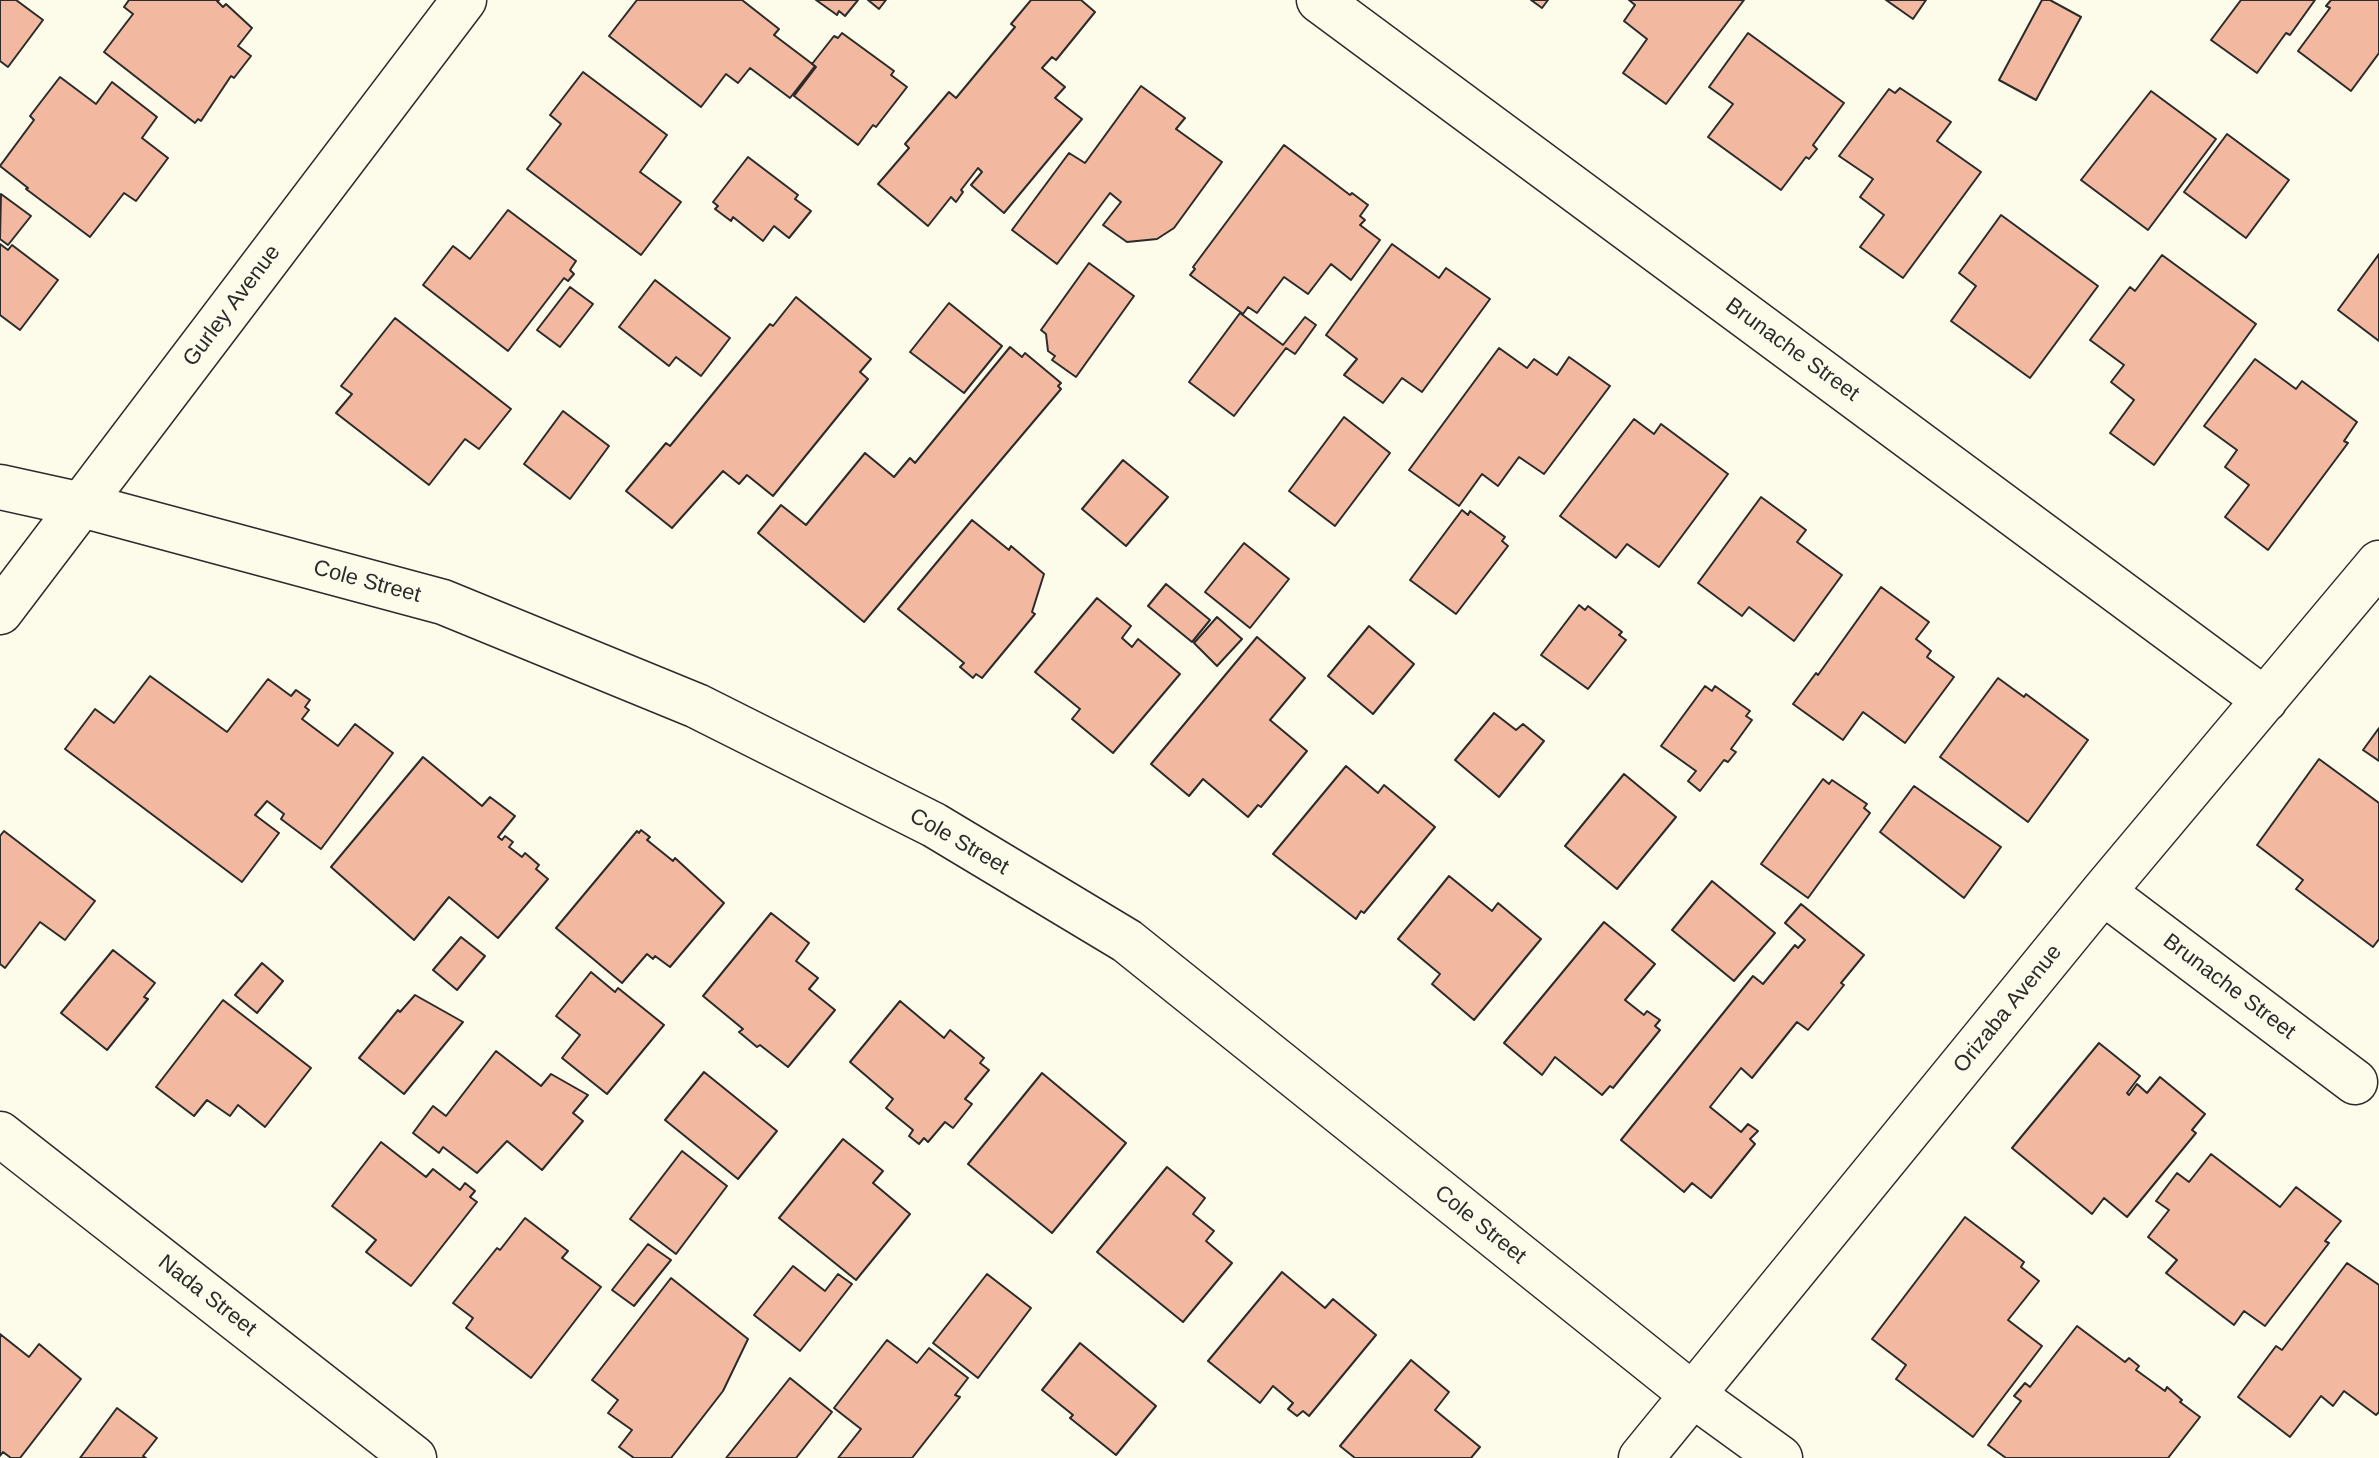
<!DOCTYPE html>
<style>
body{margin:0}
canvas{display:block;background:#fdfbea}
</style>
<canvas width="2379" height="1458"></canvas>
<script>
const ctx = document.querySelector('canvas').getContext('2d');
ctx.lineJoin = 'round';
function fill(path, color) {
  ctx.fillStyle = color;
  ctx.fill(path, 'evenodd');
}
function trace(path, color, width, dash) {
  ctx.strokeStyle = color;
  ctx.lineWidth = width;
  ctx.lineCap = dash ? 'butt' : 'round';
  ctx.setLineDash(dash || []);
  ctx.stroke(path);
}
function write(font, color, halo, rows, align = 'center') {
  ctx.font = font + ' Arial,sans-serif';
  ctx.lineWidth = 6;
  ctx.setLineDash([]);
  ctx.textBaseline = 'middle';
  ctx.strokeStyle = halo;
  ctx.fillStyle = color;
  for (const [text, x, y, turn = 0] of rows) {
    ctx.save();
    ctx.translate(x, y);
    ctx.rotate((+turn || 0) * Math.PI / 180);
    ctx.textAlign = isNaN(turn) ? turn : align;
    if (halo) ctx.strokeText(text, 0, 0);
    ctx.fillText(text, 0, 0);
    ctx.restore();
  }
}
const building = new Path2D(`
 M 0,0 L 16,0 L 43,20 L 8,67 L 0,61 Z
 M 129,0 L 219,0 L 217,1 L 223,7 L 226,4 L 252,28 L 238,46 L 251,56 L 234,78 L 231,76 L 201,121 L 198,119 L 195,123 L 104,52 L 133,14 L 124,7 Z
 M 637,0 L 742,0 L 779,29 L 774,35 L 815,66 L 790,98 L 750,68 L 738,83 L 726,74 L 701,107 L 609,36 Z
 M 816,0 L 858,0 L 845,16 L 839,11 L 837,15 Z
 M 868,0 L 886,0 L 879,9 Z
 M 1031,0 L 1081,0 L 1095,12 L 1056,60 L 1052,57 L 1042,68 L 1065,87 L 1055,98 L 1082,119 L 1004,213 L 971,185 L 982,172 L 978,168 L 961,190 L 963,192 L 956,202 L 951,197 L 928,226 L 878,184 L 909,148 L 905,144 L 949,92 L 956,98 L 1015,27 L 1011,24 Z
 M 1531,0 L 1548,0 L 1542,8 Z
 M 1629,0 L 1744,0 L 1666,104 L 1623,73 L 1647,39 L 1624,21 L 1635,5 Z
 M 1886,0 L 1926,0 L 1913,19 Z
 M 2042,0 L 2050,0 L 2081,17 L 2036,100 L 1999,80 Z
 M 2241,0 L 2315,0 L 2290,35 L 2286,33 L 2257,73 L 2211,40 Z
 M 2331,0 L 2379,0 L 2379,53 L 2351,91 L 2298,51 L 2330,8 L 2326,6 Z
 M 842,33 L 894,71 L 891,75 L 907,87 L 876,127 L 873,125 L 858,145 L 794,96 L 816,67 L 812,64 L 834,36 L 838,38 Z
 M 1748,33 L 1844,103 L 1813,145 L 1817,149 L 1809,159 L 1806,157 L 1781,190 L 1708,137 L 1733,104 L 1709,87 Z
 M 583,72 L 667,135 L 640,172 L 681,202 L 641,255 L 527,169 L 561,124 L 550,115 Z
 M 60,77 L 96,104 L 112,82 L 157,117 L 142,138 L 168,158 L 136,201 L 124,193 L 90,237 L 26,189 L 28,188 L 0,166 L 34,120 L 30,116 Z
 M 1141,86 L 1185,118 L 1176,129 L 1222,162 L 1174,228 L 1157,239 L 1127,242 L 1103,225 L 1121,202 L 1110,193 L 1057,264 L 1012,230 L 1069,153 L 1085,163 Z
 M 1900,88 L 1951,122 L 1937,141 L 1981,172 L 1903,278 L 1860,247 L 1884,215 L 1860,197 L 1873,179 L 1839,156 L 1889,89 L 1895,93 Z
 M 2151,91 L 2216,139 L 2148,230 L 2081,180 Z
 M 2227,134 L 2289,180 L 2246,238 L 2184,192 Z
 M 1284,145 L 1350,195 L 1352,193 L 1368,205 L 1360,216 L 1365,220 L 1360,225 L 1380,240 L 1351,280 L 1331,264 L 1308,294 L 1284,277 L 1257,313 L 1248,307 L 1243,314 L 1190,275 L 1195,269 L 1193,267 Z
 M 748,157 L 798,195 L 795,199 L 811,211 L 789,238 L 774,226 L 763,241 L 733,217 L 731,221 L 715,209 L 718,206 L 713,202 Z
 M 1,194 L 31,216 L 8,245 L 0,239 Z
 M 508,210 L 576,261 L 570,270 L 574,274 L 568,281 L 564,278 L 508,351 L 423,285 L 453,246 L 470,259 Z
 M 2001,215 L 2098,286 L 2030,378 L 1951,321 L 1976,286 L 1959,273 Z
 M 0,244 L 8,250 L 12,245 L 58,280 L 20,330 L 0,315 Z
 M 1392,244 L 1439,278 L 1446,268 L 1490,299 L 1422,392 L 1402,378 L 1383,403 L 1344,375 L 1357,359 L 1326,335 Z
 M 2379,254 L 2379,341 L 2338,310 Z
 M 2162,255 L 2256,324 L 2154,465 L 2110,433 L 2134,400 L 2111,382 L 2124,365 L 2090,340 L 2130,287 L 2135,291 Z
 M 1089,263 L 1134,296 L 1076,377 L 1052,360 L 1055,356 L 1048,351 L 1046,334 L 1041,330 Z
 M 655,280 L 730,338 L 701,376 L 676,357 L 669,366 L 619,327 Z
 M 570,287 L 593,304 L 560,347 L 537,330 Z
 M 796,297 L 871,359 L 860,372 L 868,379 L 773,496 L 747,475 L 739,484 L 723,471 L 672,528 L 626,491 L 666,443 L 670,446 L 770,324 L 773,326 Z
 M 949,303 L 1002,346 L 964,393 L 910,352 Z
 M 1240,313 L 1283,345 L 1305,317 L 1316,325 L 1295,354 L 1286,348 L 1234,416 L 1189,382 Z
 M 395,318 L 511,409 L 479,449 L 465,439 L 429,485 L 336,413 L 352,394 L 341,386 Z
 M 1010,347 L 1022,357 L 1025,353 L 1061,383 L 1058,386 L 1061,389 L 864,622 L 758,533 L 781,505 L 806,525 L 865,453 L 894,477 L 910,458 L 915,463 Z
 M 1499,348 L 1527,368 L 1534,359 L 1557,375 L 1569,357 L 1610,386 L 1544,474 L 1519,457 L 1498,486 L 1482,474 L 1459,506 L 1409,470 Z
 M 2255,359 L 2296,389 L 2302,381 L 2357,422 L 2344,441 L 2348,443 L 2268,550 L 2225,517 L 2249,485 L 2225,467 L 2237,450 L 2204,426 Z
 M 563,411 L 609,446 L 570,499 L 524,464 Z
 M 1344,417 L 1390,453 L 1335,526 L 1289,491 Z
 M 1634,419 L 1654,434 L 1661,424 L 1728,474 L 1659,567 L 1627,544 L 1616,558 L 1560,516 Z
 M 1123,460 L 1168,497 L 1126,546 L 1082,509 Z
 M 1761,497 L 1806,530 L 1797,542 L 1842,575 L 1794,641 L 1749,607 L 1742,616 L 1698,583 Z
 M 1462,510 L 1468,515 L 1470,511 L 1505,537 L 1502,541 L 1508,546 L 1456,614 L 1410,580 Z
 M 972,520 L 1009,550 L 1011,546 L 1044,574 L 1032,612 L 1035,614 L 982,678 L 976,674 L 973,678 L 960,667 L 964,663 L 898,609 Z
 M 1244,543 L 1289,579 L 1250,628 L 1205,592 Z
 M 1166,584 L 1210,620 L 1192,642 L 1148,606 Z
 M 1881,587 L 1929,622 L 1916,639 L 1931,651 L 1927,657 L 1954,677 L 1905,743 L 1863,712 L 1843,740 L 1793,704 L 1816,673 L 1818,675 Z
 M 1097,598 L 1131,626 L 1122,638 L 1132,647 L 1138,639 L 1180,674 L 1113,753 L 1072,719 L 1080,709 L 1035,672 Z
 M 1579,605 L 1585,610 L 1588,606 L 1622,632 L 1619,635 L 1626,640 L 1588,689 L 1541,655 Z
 M 1217,617 L 1242,639 L 1217,666 L 1194,643 Z
 M 1369,626 L 1414,664 L 1373,714 L 1328,676 Z
 M 1257,637 L 1305,678 L 1270,720 L 1307,751 L 1261,807 L 1258,805 L 1248,817 L 1203,779 L 1189,796 L 1151,764 Z
 M 150,676 L 227,732 L 268,679 L 291,696 L 296,690 L 310,700 L 305,707 L 309,710 L 302,719 L 338,746 L 355,724 L 393,753 L 321,849 L 281,819 L 284,814 L 267,801 L 255,815 L 279,833 L 242,882 L 65,749 L 95,709 L 114,723 Z
 M 1998,678 L 2024,697 L 2026,694 L 2088,740 L 2028,822 L 1940,757 Z
 M 1705,686 L 1712,691 L 1715,686 L 1750,711 L 1746,716 L 1752,720 L 1731,749 L 1736,752 L 1728,762 L 1724,760 L 1700,791 L 1688,781 L 1696,771 L 1661,746 Z
 M 1494,713 L 1516,730 L 1523,724 L 1544,741 L 1499,797 L 1455,760 Z
 M 2379,728 L 2379,761 L 2363,750 Z
 M 423,757 L 482,806 L 490,797 L 515,816 L 498,837 L 502,840 L 505,836 L 513,842 L 509,847 L 522,857 L 525,853 L 539,865 L 536,869 L 548,879 L 498,938 L 449,897 L 414,940 L 331,867 Z
 M 2319,759 L 2379,803 L 2379,939 L 2373,947 L 2296,889 L 2303,880 L 2257,845 Z
 M 1346,766 L 1378,793 L 1384,785 L 1435,827 L 1364,913 L 1361,911 L 1356,919 L 1273,854 Z
 M 1624,774 L 1676,817 L 1617,889 L 1565,846 Z
 M 1823,779 L 1829,784 L 1832,780 L 1867,804 L 1864,808 L 1870,813 L 1808,898 L 1761,864 Z
 M 1914,786 L 2001,847 L 1964,898 L 1880,832 Z
 M 641,830 L 650,837 L 647,840 L 673,861 L 675,858 L 724,903 L 670,967 L 655,956 L 653,959 L 647,954 L 622,983 L 556,928 L 637,831 L 639,833 Z
 M 4,831 L 95,901 L 65,940 L 40,922 L 5,968 L 0,964 L 0,836 Z
 M 1449,876 L 1492,911 L 1498,903 L 1541,939 L 1474,1020 L 1432,984 L 1440,974 L 1398,939 Z
 M 1712,881 L 1775,933 L 1734,981 L 1672,930 Z
 M 1801,904 L 1864,955 L 1841,983 L 1844,985 L 1808,1030 L 1797,1022 L 1752,1078 L 1741,1068 L 1710,1107 L 1741,1132 L 1748,1124 L 1758,1131 L 1750,1139 L 1755,1144 L 1711,1198 L 1692,1183 L 1684,1192 L 1621,1140 L 1753,976 L 1763,984 L 1795,945 L 1798,948 L 1805,940 L 1785,923 Z
 M 771,913 L 809,943 L 796,961 L 818,978 L 809,989 L 835,1010 L 788,1067 L 760,1045 L 757,1047 L 739,1032 L 743,1029 L 703,996 Z
 M 1604,922 L 1655,964 L 1625,1000 L 1644,1015 L 1647,1011 L 1660,1020 L 1655,1026 L 1660,1030 L 1613,1088 L 1610,1086 L 1602,1095 L 1555,1057 L 1542,1075 L 1504,1043 Z
 M 461,937 L 485,956 L 457,990 L 433,970 Z
 M 113,950 L 155,983 L 144,997 L 148,999 L 107,1050 L 61,1013 Z
 M 262,963 L 283,981 L 257,1013 L 235,995 Z
 M 591,972 L 615,992 L 618,988 L 664,1025 L 607,1094 L 562,1058 L 580,1035 L 556,1016 Z
 M 415,995 L 463,1022 L 404,1094 L 359,1058 L 398,1010 L 400,1012 Z
 M 223,1000 L 311,1068 L 265,1127 L 238,1105 L 230,1116 L 207,1100 L 194,1116 L 156,1087 Z
 M 900,1001 L 944,1038 L 950,1030 L 984,1058 L 980,1063 L 989,1070 L 965,1099 L 972,1104 L 953,1128 L 945,1122 L 928,1142 L 924,1138 L 919,1144 L 909,1136 L 913,1130 L 886,1108 L 893,1099 L 850,1062 Z
 M 2099,1043 L 2140,1076 L 2127,1093 L 2129,1095 L 2137,1084 L 2147,1093 L 2160,1077 L 2205,1114 L 2192,1130 L 2196,1133 L 2127,1217 L 2104,1198 L 2092,1214 L 2012,1148 Z
 M 496,1051 L 541,1086 L 551,1074 L 588,1095 L 573,1113 L 583,1121 L 542,1170 L 507,1141 L 477,1173 L 443,1147 L 439,1153 L 413,1133 L 433,1106 L 446,1116 Z
 M 704,1072 L 777,1131 L 738,1179 L 665,1120 Z
 M 1042,1073 L 1126,1143 L 1052,1233 L 968,1164 Z
 M 843,1139 L 883,1171 L 873,1183 L 910,1214 L 856,1280 L 779,1218 Z
 M 381,1142 L 426,1177 L 433,1169 L 460,1190 L 465,1183 L 475,1191 L 470,1197 L 477,1202 L 411,1286 L 366,1252 L 376,1240 L 332,1206 Z
 M 682,1151 L 727,1186 L 676,1254 L 630,1219 Z
 M 2211,1154 L 2280,1207 L 2296,1187 L 2341,1221 L 2325,1241 L 2329,1243 L 2265,1326 L 2244,1311 L 2234,1325 L 2166,1273 L 2177,1260 L 2148,1237 L 2169,1210 L 2156,1201 L 2177,1173 L 2189,1182 Z
 M 1167,1167 L 1205,1198 L 1193,1214 L 1214,1231 L 1206,1241 L 1232,1263 L 1183,1322 L 1097,1252 Z
 M 1965,1217 L 2024,1262 L 2021,1267 L 2039,1281 L 2008,1320 L 2042,1346 L 1973,1437 L 1896,1379 L 1906,1365 L 1872,1339 Z
 M 525,1218 L 568,1251 L 562,1258 L 601,1287 L 531,1378 L 466,1328 L 473,1318 L 453,1303 L 497,1248 L 500,1250 Z
 M 648,1244 L 671,1260 L 634,1306 L 612,1290 Z
 M 2347,1263 L 2379,1285 L 2379,1412 L 2376,1415 L 2344,1391 L 2333,1406 L 2321,1396 L 2290,1437 L 2238,1397 L 2276,1346 L 2282,1350 Z
 M 793,1266 L 825,1291 L 838,1274 L 852,1284 L 800,1351 L 754,1315 Z
 M 1282,1272 L 1325,1308 L 1333,1299 L 1376,1335 L 1309,1416 L 1303,1411 L 1297,1416 L 1288,1409 L 1293,1403 L 1273,1386 L 1260,1403 L 1208,1361 Z
 M 987,1274 L 1031,1308 L 978,1378 L 933,1343 Z
 M 671,1278 L 748,1339 L 723,1391 L 671,1458 L 634,1458 L 619,1447 L 632,1430 L 608,1413 L 618,1400 L 592,1380 Z
 M 2077,1326 L 2125,1362 L 2129,1358 L 2139,1366 L 2136,1370 L 2165,1391 L 2167,1387 L 2182,1400 L 2180,1402 L 2200,1417 L 2168,1458 L 2006,1458 L 1988,1445 L 2021,1401 L 2014,1396 L 2025,1383 L 2030,1387 Z
 M 0,1334 L 29,1357 L 39,1344 L 81,1379 L 20,1458 L 11,1458 L 3,1452 L 0,1456 Z
 M 887,1340 L 917,1363 L 929,1348 L 968,1378 L 955,1395 L 960,1397 L 912,1458 L 838,1458 L 861,1429 L 834,1408 Z
 M 1080,1343 L 1156,1406 L 1116,1455 L 1070,1418 L 1073,1415 L 1042,1390 Z
 M 1411,1360 L 1449,1392 L 1435,1410 L 1480,1447 L 1471,1458 L 1355,1458 L 1340,1446 Z
 M 790,1378 L 832,1412 L 796,1458 L 726,1458 Z
 M 117,1408 L 157,1438 L 143,1456 L 146,1458 L 80,1458 Z`);
const minor = new Path2D(`
 M 1319,0 L 2265,700
 M 0,487 L 82,505 L 443,602 L 697,706 L 934,825 L 1127,941 L 1693,1395 L 1780,1458
 M 0,612 L 464,0
 M 2103,892 L 2355,1082
 M 0,1134 L 414,1458
 M 1641,1458 L 2103,892 L 2379,563`);
const streetNames = [
 ["Gurley Avenue",232,306,-53],
 ["Brunache Street",1792,350,36],
 ["Cole Street",367,582,15],
 ["Cole Street",959,842,30],
 ["Brunache Street",2229,987,37],
 ["Orizaba Avenue",2008,1009,-51],
 ["Cole Street",1480,1225,39],
 ["Nada Street",207,1296,38]
];
fill(building, '#f2b8a0');
trace(building, '#2b2b2b', 2);
trace(minor, '#2b2b2b', 47);
trace(minor, '#fdfbea', 44);
write('22px', '#2b2b2b', '#fdfbea', streetNames);
</script>
